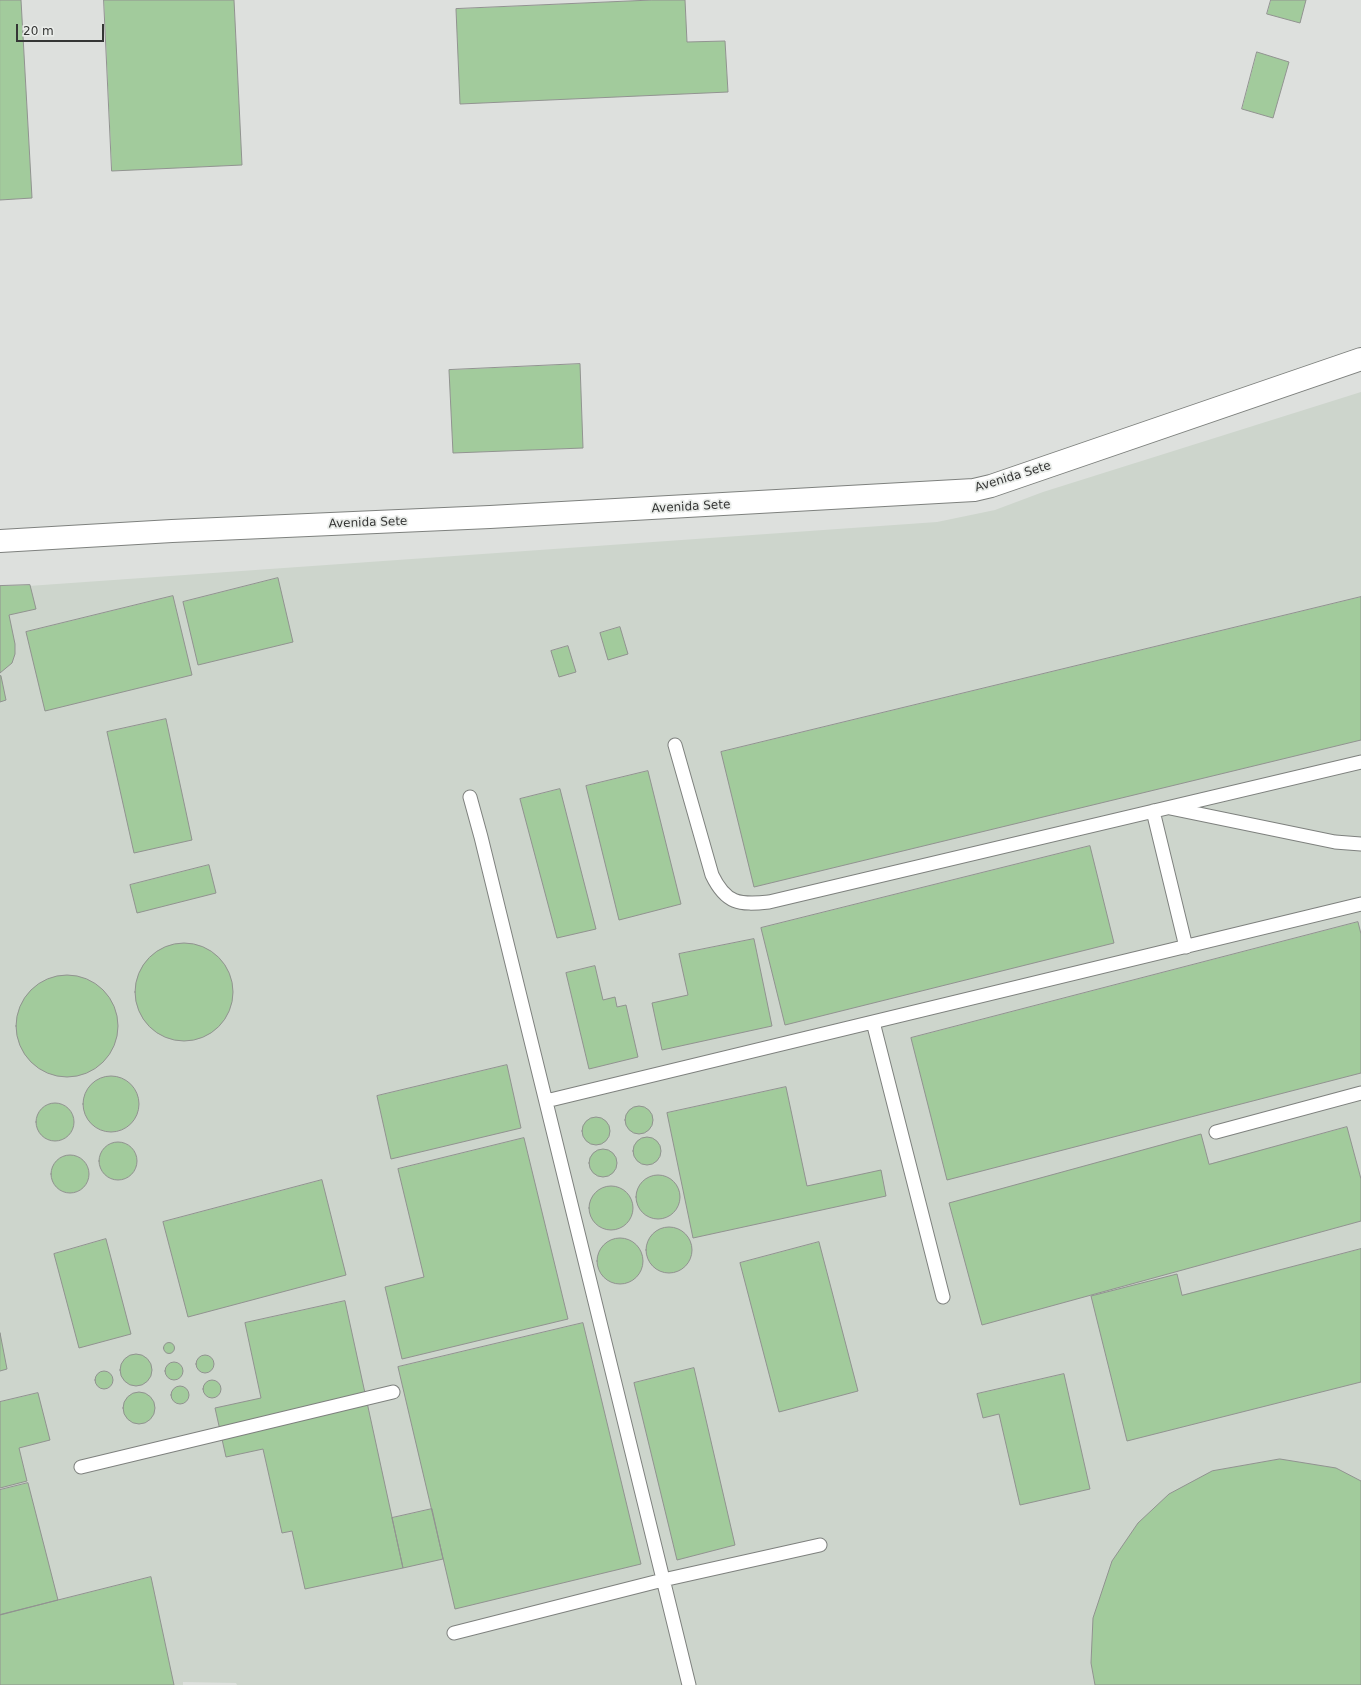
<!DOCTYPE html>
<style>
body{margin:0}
#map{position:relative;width:1361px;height:1685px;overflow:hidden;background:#dde0dd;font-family:"DejaVu Sans",sans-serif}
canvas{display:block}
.scale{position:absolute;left:16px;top:24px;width:88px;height:18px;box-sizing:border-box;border:2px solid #353635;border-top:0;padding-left:5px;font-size:12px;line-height:14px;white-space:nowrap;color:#353635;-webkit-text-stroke:3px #eaedea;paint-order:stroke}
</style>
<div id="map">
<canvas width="1361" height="1685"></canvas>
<div class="scale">20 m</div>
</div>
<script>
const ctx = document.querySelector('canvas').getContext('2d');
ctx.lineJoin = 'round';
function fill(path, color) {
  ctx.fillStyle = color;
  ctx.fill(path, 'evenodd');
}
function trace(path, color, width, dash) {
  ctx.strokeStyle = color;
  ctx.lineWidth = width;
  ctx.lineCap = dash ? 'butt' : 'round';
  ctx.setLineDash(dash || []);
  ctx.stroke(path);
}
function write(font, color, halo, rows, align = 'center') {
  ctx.font = font + ' "DejaVu Sans",sans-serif';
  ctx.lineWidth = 3.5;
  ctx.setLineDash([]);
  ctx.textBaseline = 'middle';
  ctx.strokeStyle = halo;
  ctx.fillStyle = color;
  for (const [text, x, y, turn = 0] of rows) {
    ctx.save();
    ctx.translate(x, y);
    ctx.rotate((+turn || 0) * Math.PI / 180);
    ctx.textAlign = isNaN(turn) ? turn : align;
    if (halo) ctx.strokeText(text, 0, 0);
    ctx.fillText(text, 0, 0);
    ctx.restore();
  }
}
const built = new Path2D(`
 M 1361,392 L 1361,1685 L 237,1685 L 236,1683 L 183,1682 L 183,1685 L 0,1685 L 0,588 L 937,522 L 995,510 L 1043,492 Z`);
const building = new Path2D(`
 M 0,0 L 21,0 L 32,198 L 0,200 Z
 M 104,0 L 234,0 L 242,165 L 112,171 Z
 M 652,0 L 685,0 L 687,42 L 725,41 L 728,92 L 460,104 L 456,9 Z
 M 1271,0 L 1306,0 L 1300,23 L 1267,14 Z
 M 1257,52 L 1289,62 L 1273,118 L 1242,109 Z
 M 580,364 L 583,448 L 453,453 L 449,370 Z
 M 278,578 L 293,642 L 198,665 L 183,602 Z
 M 30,585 L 36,609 L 9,615 L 15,644 L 15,654 L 12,663 L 0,673 L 0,586 Z
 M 173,596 L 192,675 L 45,711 L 26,632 Z
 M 1361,597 L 1361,740 L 754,887 L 721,752 Z
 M 620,627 L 628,654 L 608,660 L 600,633 Z
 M 568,646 L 576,672 L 559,677 L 551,651 Z
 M 1,676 L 6,700 L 0,702 L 0,676 Z
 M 166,719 L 192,840 L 134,853 L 107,732 Z
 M 648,771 L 681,904 L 619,920 L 586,786 Z
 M 560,789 L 596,929 L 557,938 L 520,799 Z
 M 1090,846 L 1114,943 L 785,1025 L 761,928 Z
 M 209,865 L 216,893 L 137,913 L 130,885 Z
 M 1358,922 L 1361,934 L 1361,1073 L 947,1180 L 911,1038 Z
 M 754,939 L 772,1026 L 662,1050 L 652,1003 L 688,995 L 679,954 Z
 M135 992a49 49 0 1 1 98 0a49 49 0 1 1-98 0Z
 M 595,966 L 603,1000 L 615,997 L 617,1007 L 626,1005 L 638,1057 L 589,1069 L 566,973 Z
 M16 1026a51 51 0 1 1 102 0a51 51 0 1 1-102 0Z
 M 507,1065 L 521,1128 L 391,1159 L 377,1096 Z
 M83 1104a28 28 0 1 1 56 0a28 28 0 1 1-56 0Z
 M 786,1087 L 807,1186 L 881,1170 L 886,1196 L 693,1238 L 667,1113 Z
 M36 1122a19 19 0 1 1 38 0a19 19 0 1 1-38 0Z
 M625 1120a14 14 0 1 1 28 0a14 14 0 1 1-28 0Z
 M582 1131a14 14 0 1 1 28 0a14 14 0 1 1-28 0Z
 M 1347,1127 L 1361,1179 L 1361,1221 L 982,1325 L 949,1203 L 1201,1134 L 1209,1164 Z
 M633 1151a14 14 0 1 1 28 0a14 14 0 1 1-28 0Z
 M 524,1138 L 568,1319 L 402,1359 L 385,1287 L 424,1277 L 398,1169 Z
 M99 1161a19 19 0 1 1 38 0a19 19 0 1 1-38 0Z
 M589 1163a14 14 0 1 1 28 0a14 14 0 1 1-28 0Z
 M51 1174a19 19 0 1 1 38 0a19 19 0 1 1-38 0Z
 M636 1197a22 22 0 1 1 44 0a22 22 0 1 1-44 0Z
 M 322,1180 L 346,1275 L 188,1317 L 163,1222 Z
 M589 1208a22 22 0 1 1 44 0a22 22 0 1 1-44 0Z
 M646 1250a23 23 0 1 1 46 0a23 23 0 1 1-46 0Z
 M597 1261a23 23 0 1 1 46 0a23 23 0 1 1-46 0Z
 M 106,1239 L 131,1334 L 79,1348 L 54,1254 Z
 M 819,1242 L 858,1391 L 779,1412 L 740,1263 Z
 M 1361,1249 L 1361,1382 L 1127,1441 L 1091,1296 L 1177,1274 L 1182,1295 Z
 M 345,1301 L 403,1568 L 305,1589 L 292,1531 L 282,1533 L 263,1449 L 226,1457 L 215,1408 L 261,1398 L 245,1323 Z
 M 583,1323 L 641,1564 L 455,1609 L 398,1367 Z
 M 0,1333 L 7,1369 L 0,1371 Z
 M163.5 1348a5.5 5.5 0 1 1 11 0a5.5 5.5 0 1 1-11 0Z
 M120 1370a16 16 0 1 1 32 0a16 16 0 1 1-32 0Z
 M196 1364a9 9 0 1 1 18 0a9 9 0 1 1-18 0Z
 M165 1371a9 9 0 1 1 18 0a9 9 0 1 1-18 0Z
 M 694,1368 L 735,1545 L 677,1560 L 634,1383 Z
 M95 1380a9 9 0 1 1 18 0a9 9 0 1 1-18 0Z
 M 1064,1374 L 1090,1489 L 1020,1505 L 999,1414 L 983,1418 L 977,1394 Z
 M203 1389a9 9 0 1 1 18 0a9 9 0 1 1-18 0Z
 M171 1395a9 9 0 1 1 18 0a9 9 0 1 1-18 0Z
 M123 1408a16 16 0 1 1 32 0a16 16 0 1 1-32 0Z
 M 38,1393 L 50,1440 L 19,1448 L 27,1481 L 0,1488 L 0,1402 Z
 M 1280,1459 L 1336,1468 L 1361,1481 L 1361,1685 L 1095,1685 L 1091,1663 L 1093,1618 L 1112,1561 L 1138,1523 L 1169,1494 L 1212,1471 Z
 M 28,1483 L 58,1600 L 0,1615 L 0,1490 Z
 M 432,1509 L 443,1559 L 403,1568 L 392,1518 Z
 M 151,1577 L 174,1685 L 0,1685 L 0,1615 Z`);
const lane = new Path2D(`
 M 675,745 L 712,875 C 726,904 739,905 769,902 L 1361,762
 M 470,797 L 481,837 L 689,1685
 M 1170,808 L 1335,842 L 1361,844
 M 1153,811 L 1186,947
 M 873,1022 L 943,1297
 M 546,1101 L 1361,904
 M 1216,1132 L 1361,1093
 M 81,1467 L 393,1392
 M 454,1633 L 663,1580 L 820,1545`);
const secondary = new Path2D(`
 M 0,541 L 172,531 L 490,517 L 974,490 L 991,486 L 1361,359`);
const streetNames = [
 ["Avenida Sete",1013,477,-17],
 ["Avenida Sete",691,507,-3],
 ["Avenida Sete",368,523,-2]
];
fill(built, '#cdd5cc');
fill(building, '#a2cb9c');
trace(building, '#919390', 1);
trace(lane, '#7e817e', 15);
trace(secondary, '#7e817e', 24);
trace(lane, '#fff', 13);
trace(secondary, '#fff', 22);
write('12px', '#353635', '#eaedea', streetNames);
</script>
